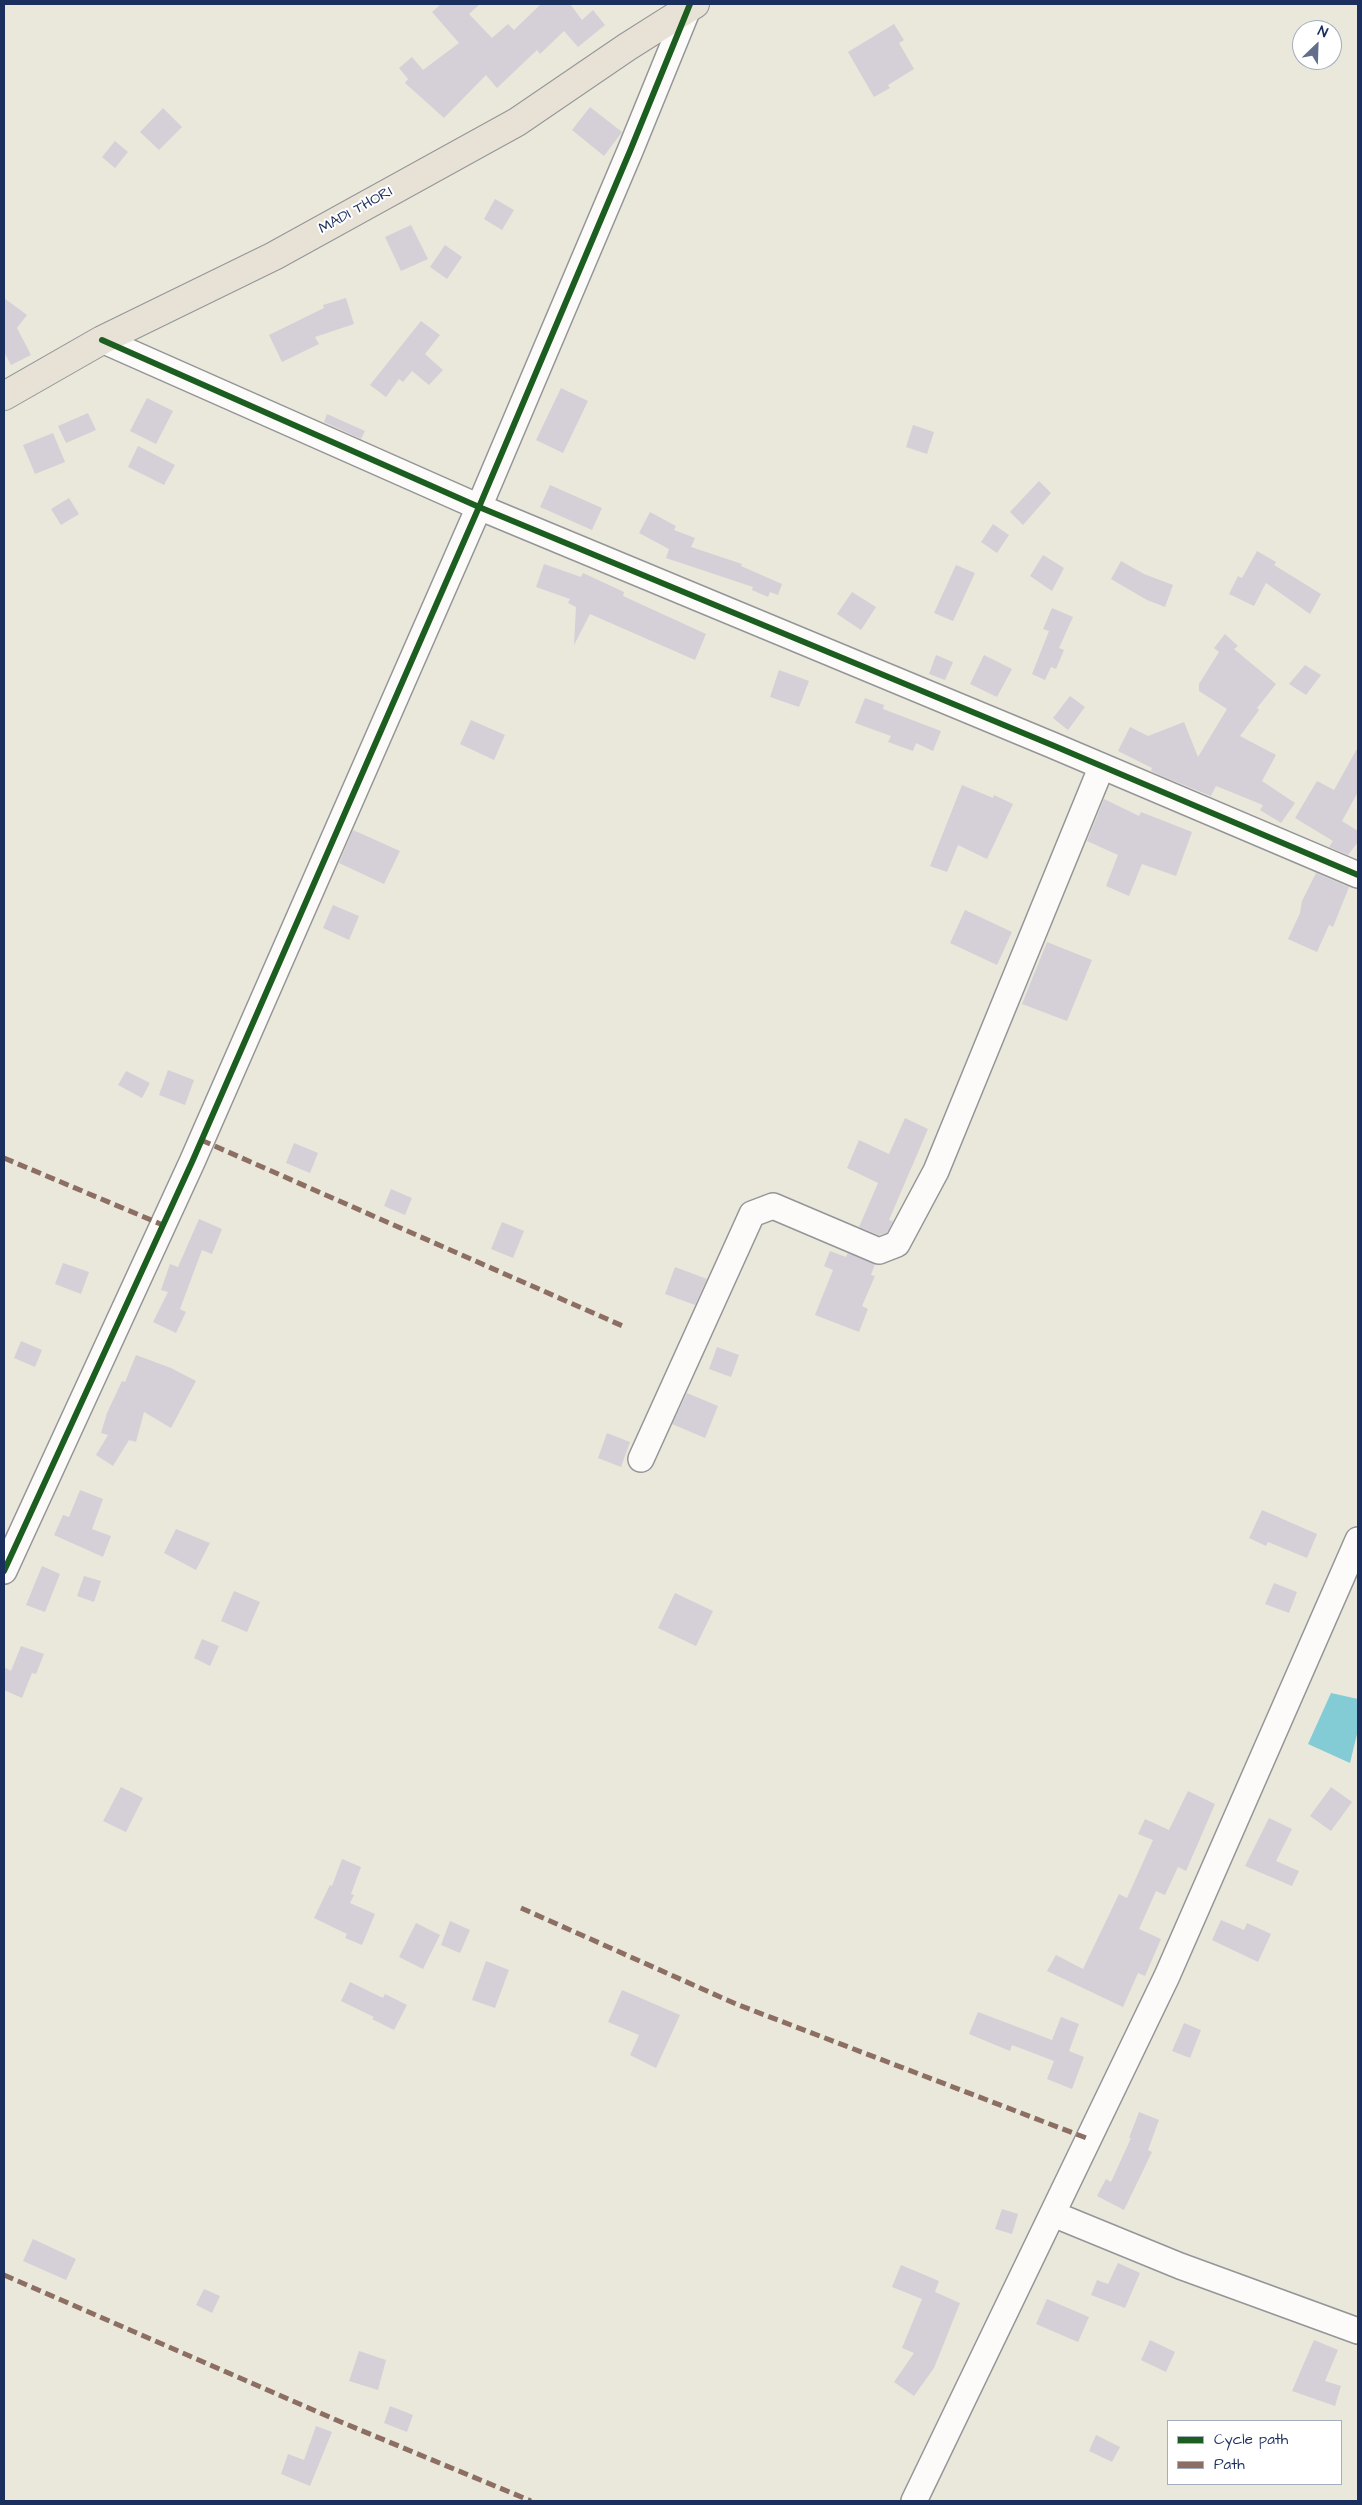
<!DOCTYPE html>
<style>
body{margin:0}
#map{position:relative;width:1362px;height:2505px;overflow:hidden;background:#eae7db;font-family:"Architects Daughter",sans-serif}
canvas{display:block}
.frame{position:absolute;inset:0;border:5px solid #1b2f5e;pointer-events:none}
.legend{position:absolute;left:1167px;top:2420px;width:175px;height:65px;box-sizing:border-box;background:#fff;border:1px solid #a4acbf;margin:0;padding:6px 9px;list-style:none;font-size:15px;color:#1b2f5e}
.legend li{display:flex;align-items:center;gap:10px;height:25px}
.legend b{width:25px;border:1px solid #a4acbf}
.north{position:absolute;left:1292px;top:20px;width:50px;height:50px;box-sizing:border-box;background:#fff;border:1px solid #a4acbf;border-radius:50%;rotate:24deg;font-size:14px;font-weight:700;line-height:20px;text-align:center;color:#1b2f5e}
.north::after{content:'';display:block;margin:auto;width:18px;height:22px;background:#636f8a;clip-path:polygon(50% 0,100% 100%,50% 72%,0 100%)}
</style>
<div id="map">
<canvas width="1362" height="2505"></canvas>
<div class="frame"></div>
<ul class="legend">
<li><b style="height:6px;background:#1b5e20"></b>Cycle path</li>
<li><b style="height:6px;background:#8d6e63"></b>Path</li>
</ul>
<div class="north">N</div>
</div>
<script>
const c = document.querySelector('canvas').getContext('2d');
c.lineJoin = 'round';
function paint(path, color) { c.fillStyle = color; c.fill(path, 'evenodd'); }
const poly = rows => new Path2D(rows.map(r => 'M' + r).join(''));
function trace(path, color, width, dash) { c.strokeStyle = color; c.lineWidth = width; c.lineCap = dash ? 'butt' : 'round'; c.setLineDash(dash || []); c.stroke(path); }
function drawText(font, color, halo, rows, align = 'center') {
  c.font = font + ' "Architects Daughter",sans-serif'; c.lineWidth = 4; c.setLineDash([]); c.textBaseline = 'middle'; c.strokeStyle = halo; c.fillStyle = color; for (const [text, x, y, turn = 0] of rows) {
    c.save(); c.translate(x, y); c.rotate((+turn || 0) * Math.PI / 180); c.textAlign = isNaN(turn) ? turn : align; if (halo) c.strokeText(text, 0, 0); c.fillText(text, 0, 0); c.restore();
  }
}
paint(poly([
 [1331,1693,1358,1699,1358,1730,1350,1763,1308,1744]
]), '#83ccd6');
paint(poly([
 [441,4,480,4,469,14,492,38,508,24,514,30,541,4,570,4,582,20,593,10,605,25,578,47,564,31,540,54,537,50,497,88,486,75,444,118,405,83,408,79,399,68,412,57,423,70,459,43,432,12],
 [894,24,904,40,899,43,914,69,888,85,890,88,874,97,848,52],
 [590,107,622,132,604,156,572,130],
 [163,108,182,127,159,150,140,132],
 [115,141,128,152,115,168,102,157],
 [495,199,514,210,502,230,484,219],
 [411,225,428,259,401,271,385,237],
 [445,245,462,257,447,279,430,267],
 [4,298,27,315,17,328,31,355,11,365,4,352],
 [346,298,354,324,315,337,319,344,282,362,269,335,324,308,323,305],
 [421,321,440,335,425,354,443,370,429,385,412,371,403,382,399,379,386,397,370,385],
 [561,388,588,401,563,453,536,440],
 [147,398,173,411,156,444,130,431],
 [88,413,96,430,66,443,58,426],
 [327,414,365,431,361,439,324,422],
 [913,425,934,432,927,454,906,447],
 [53,433,65,462,35,474,23,445],
 [138,446,175,465,164,485,128,467],
 [1039,481,1051,493,1023,525,1010,512],
 [550,485,602,508,592,530,540,507],
 [69,498,79,514,61,525,51,509],
 [650,512,676,526,674,530,695,538,691,547,742,564,741,566,782,584,778,595,770,592,768,597,752,590,753,587,666,558,669,549,639,533],
 [993,524,1009,535,997,553,981,542],
 [1257,551,1276,562,1274,565,1321,594,1310,614,1266,583,1254,606,1229,594,1238,576,1242,578],
 [1043,555,1064,568,1052,591,1030,576],
 [1121,561,1144,574,1173,585,1165,607,1147,600,1111,579],
 [544,564,581,577,583,573,624,592,623,596,706,634,695,660,590,614,574,645,576,607,568,603,570,599,536,587],
 [956,565,975,573,953,621,934,613],
 [852,592,876,607,861,630,837,614],
 [1052,608,1073,617,1059,648,1064,650,1056,669,1051,667,1045,680,1032,674,1049,631,1043,629],
 [1225,634,1238,646,1234,649,1276,684,1257,708,1259,710,1240,736,1276,755,1262,781,1295,803,1281,823,1260,810,1263,805,1216,786,1211,796,1159,775,1151,771,1152,768,1118,751,1130,727,1148,736,1184,722,1198,757,1227,709,1199,691,1199,684,1219,652,1214,648],
 [936,655,953,662,945,680,929,674],
 [984,655,1012,669,997,697,970,684],
 [1305,665,1321,675,1306,695,1289,684],
 [779,670,809,681,799,707,770,697],
 [1070,696,1085,707,1068,730,1053,718],
 [865,698,884,705,883,709,941,731,933,751,916,743,913,751,888,742,891,736,855,723],
 [471,720,505,735,494,760,460,744],
 [1358,747,1358,792,1342,821,1358,831,1358,842,1348,855,1329,847,1333,841,1295,818,1317,781,1334,790],
 [962,785,993,798,994,795,1013,804,987,859,958,845,947,872,930,866],
 [1104,799,1139,816,1141,812,1192,832,1176,876,1142,864,1129,896,1106,886,1118,855,1087,841],
 [353,830,400,851,384,884,339,863],
 [1316,873,1349,887,1333,927,1329,925,1317,952,1288,939,1300,913,1302,901],
 [333,905,359,916,349,940,323,928],
 [965,910,1012,932,997,965,950,943],
 [1047,942,1092,960,1067,1021,1022,1004],
 [168,1070,194,1080,185,1105,159,1095],
 [126,1071,150,1083,142,1098,118,1085],
 [905,1118,928,1129,889,1220,893,1221,887,1233,879,1235,859,1227,878,1183,847,1168,859,1140,889,1154],
 [294,1143,318,1153,310,1173,286,1163],
 [391,1189,412,1198,405,1215,384,1206],
 [199,1219,222,1229,212,1254,202,1250,180,1309,186,1312,176,1333,153,1322,168,1292,161,1290,170,1264,178,1267],
 [502,1222,524,1231,513,1258,491,1249],
 [830,1251,846,1257,848,1253,875,1264,871,1275,875,1276,862,1306,868,1309,859,1332,815,1315,833,1270,824,1266],
 [63,1263,89,1272,81,1294,55,1284],
 [675,1267,707,1279,695,1305,665,1294],
 [21,1341,42,1350,35,1367,14,1358],
 [717,1347,739,1355,731,1377,709,1369],
 [136,1355,171,1368,196,1381,171,1428,144,1412,136,1442,129,1440,113,1466,96,1455,108,1435,101,1433,107,1413,122,1381,125,1382],
 [687,1393,718,1406,705,1438,672,1424],
 [607,1433,630,1442,621,1467,598,1458],
 [80,1490,103,1499,92,1529,111,1536,103,1557,54,1535,63,1515,69,1517],
 [1262,1510,1317,1534,1307,1558,1268,1542,1266,1546,1249,1538],
 [176,1529,210,1543,196,1570,164,1553],
 [42,1566,60,1574,45,1612,26,1605],
 [84,1576,101,1581,94,1602,77,1596],
 [1274,1583,1297,1592,1289,1613,1265,1604],
 [234,1591,260,1602,247,1632,221,1621],
 [675,1593,713,1611,696,1646,658,1628],
 [202,1639,219,1646,210,1666,194,1658],
 [21,1646,44,1654,36,1674,32,1673,22,1698,4,1690,4,1667,11,1671],
 [121,1787,143,1798,126,1832,103,1821],
 [1331,1787,1352,1802,1331,1831,1310,1816],
 [1188,1791,1215,1804,1186,1871,1178,1867,1165,1895,1156,1891,1139,1929,1161,1939,1145,1976,1138,1973,1123,2007,1047,1971,1056,1955,1083,1969,1119,1894,1127,1898,1153,1840,1138,1834,1145,1819,1169,1830],
 [1269,1818,1292,1829,1276,1861,1299,1871,1292,1886,1245,1866],
 [342,1859,361,1867,351,1894,354,1895,350,1903,375,1914,362,1945,345,1938,347,1934,314,1918,330,1885,332,1886],
 [1221,1920,1244,1930,1247,1923,1271,1934,1258,1962,1212,1940],
 [450,1921,470,1930,460,1953,441,1945],
 [416,1923,440,1935,423,1969,399,1957],
 [486,1961,509,1970,495,2008,472,2000],
 [350,1982,383,1998,385,1994,407,2005,394,2030,372,2019,374,2017,341,2001],
 [622,1990,680,2015,656,2068,630,2055,639,2035,608,2022],
 [978,2012,1052,2040,1061,2017,1079,2024,1069,2051,1084,2057,1072,2089,1047,2079,1054,2061,1012,2045,1010,2051,969,2034],
 [1184,2023,1201,2030,1190,2058,1172,2051],
 [1139,2112,1159,2120,1148,2150,1152,2152,1124,2210,1097,2196,1106,2179,1111,2182,1131,2138,1129,2138],
 [1002,2209,1018,2214,1012,2234,995,2229],
 [33,2239,76,2259,66,2280,23,2261],
 [1118,2263,1140,2273,1125,2308,1091,2295,1097,2280,1108,2284],
 [901,2265,939,2281,935,2292,960,2303,934,2368,914,2396,894,2382,914,2353,902,2348,922,2299,892,2287],
 [204,2289,220,2296,212,2313,196,2305],
 [1047,2299,1089,2317,1078,2342,1036,2324],
 [1150,2340,1175,2352,1166,2372,1141,2360],
 [1314,2340,1338,2350,1325,2381,1341,2386,1335,2406,1292,2391],
 [359,2351,386,2360,378,2390,349,2381],
 [390,2406,413,2415,407,2432,384,2423],
 [316,2426,332,2432,310,2486,281,2474,288,2454,304,2460],
 [1096,2435,1120,2447,1112,2462,1089,2451]
]), '#d5d0d7');
const minor = poly([
 [102,340,479,507,1052,745,1358,875],
 [641,1459,752,1214,773,1206,879,1251,897,1244,936,1171,1101,768],
 [4,1571,192,1162,479,507,630,151,690,4],
 [1053,2214,1180,2266,1358,2331],
 [914,2501,1167,1976,1358,1540]
]);
const major = poly([
 [4,396,102,340,274,256,517,122,627,47,695,4]
]);
trace(minor, '#939597', 28);
trace(major, '#939597', 30);
trace(minor, '#fcfbfa', 25);
trace(major, '#e7e2d5', 28);
trace(poly([
 [201,1140,625,1327],
 [4,1158,163,1225],
 [521,1908,736,2004,1089,2139],
 [4,2275,341,2422,531,2501]
]), '#8d6e63', 5, [10, 5]);
trace(poly([
 [102,340,479,507,1052,745,1358,875],
 [4,1571,192,1162,479,507,630,151,690,4]
]), '#1b5e20', 6);
drawText('15px', '#1b2f5e', '#fff', [
 ["MADI THORI",356,211,-29]
]);
</script>
